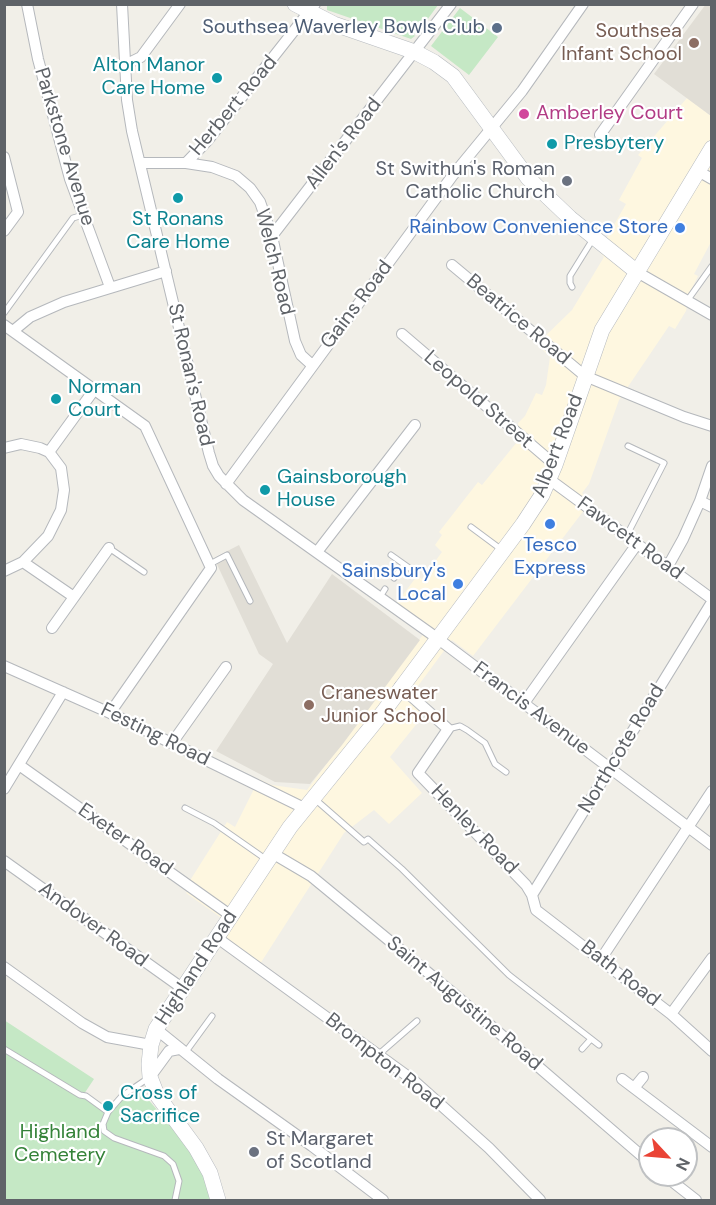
<!DOCTYPE html>
<style>
body{margin:0}
#map{position:relative;width:716px;height:1205px;overflow:hidden;background:#f1efe8;font-family:"DM Sans",sans-serif}
canvas{display:block}
.frame{position:absolute;inset:0;border:6px solid #5f6368;pointer-events:none}
.north{position:absolute;left:638px;top:1127px;width:60px;height:60px;box-sizing:border-box;background:#fff;border:2px solid #bfc1c3;border-radius:50%;rotate:116deg;font-size:16px;font-weight:700;line-height:24px;text-align:center;color:#5f6368}
.north::after{content:'';display:block;margin:auto;width:21px;height:27px;background:#ea4335;clip-path:polygon(50% 0,100% 100%,50% 72%,0 100%)}
</style>
<div id="map">
<canvas width="716" height="1205"></canvas>
<div class="frame"></div>
<div class="north">N</div>
</div>
<script>
const c = document.querySelector('canvas').getContext('2d');
c.lineJoin = 'round';
function paint(path, color) { c.fillStyle = color; c.fill(path, 'evenodd'); }
const poly = rows => new Path2D(rows.map(r => 'M' + r).join(''));
function trace(path, color, width, dash) { c.strokeStyle = color; c.lineWidth = width; c.lineCap = dash ? 'butt' : 'round'; c.setLineDash(dash || []); c.stroke(path); }
function drawText(font, color, halo, rows, align = 'center') {
  c.font = font + ' "DM Sans",sans-serif'; c.lineWidth = 4.5; c.setLineDash([]); c.textBaseline = 'middle'; c.strokeStyle = halo; c.fillStyle = color; for (const [text, x, y, turn = 0] of rows) {
    c.save(); c.translate(x, y); c.rotate((+turn || 0) * Math.PI / 180); c.textAlign = isNaN(turn) ? turn : align; if (halo) c.strokeText(text, 0, 0); c.fillText(text, 0, 0); c.restore();
  }
}
paint(poly([
 [687,98,711,116,712,240,694,274,698,276,690,292,686,311,675,329,669,326,619,400,589,484,582,493,591,501,473,656,452,640,415,690,431,706,390,757,422,793,389,824,374,810,344,833,260,964,226,938,227,933,220,917,186,893,193,884,189,882,227,822,235,827,259,779,272,785,307,790,428,628,396,604,417,576,422,579,442,552,435,545,442,535,439,532,478,482,482,485,517,442,518,423,525,416,536,393,542,395,546,385,550,357,537,344,572,310,604,257,599,251,626,204,619,200,642,158,638,155]
]), '#fef7e0');
paint(poly([
 [706,4,711,5,711,116,654,74],
 [239,545,287,643,332,574,420,640,342,745,310,784,275,782,216,751,273,664,259,654,214,558]
]), '#e1ded6');
paint(poly([
 [327,5,438,4,438,5,419,31,417,30,414,35,415,36,411,39,327,10],
 [460,8,498,37,469,75,431,46],
 [4,1020,94,1079,84,1094,107,1109,138,1088,174,1129,195,1160,205,1179,211,1200,5,1200]
]), '#c5e8c5');
const service = poly([
 [572,287,570,283,570,276,593,239],
 [687,301,712,266],
 [4,313,73,218,83,215],
 [471,527,502,550],
 [627,535,664,463,628,446],
 [109,548,144,572],
 [391,555,415,572],
 [210,564,227,555,250,601],
 [394,578,404,565],
 [380,597,385,589],
 [448,729,460,726,467,730,485,743,495,764,506,772],
 [316,800,364,842,368,839,402,869,509,975,599,1045],
 [185,808,214,823,267,860],
 [4,1049,80,1095,86,1096,108,1112],
 [582,1049,591,1039],
 [185,1053,212,1016],
 [378,1055,417,1021],
 [147,1079,122,1096,108,1112,103,1124,104,1131,114,1138,164,1156,173,1164,179,1181,175,1200]
]);
const minor = poly([
 [27,4,38,59,70,179,110,287],
 [122,4,127,100,132,131,209,453,213,466,219,476,243,500,437,638,712,845],
 [125,65,141,57,180,4],
 [600,135,693,4],
 [4,157,18,212,4,231],
 [140,163,186,163,208,140,315,4],
 [186,163,212,167,236,176,250,188,260,202,272,236,295,341,301,355,312,365],
 [698,171,712,179],
 [272,236,451,4],
 [452,265,585,376,684,417,712,426],
 [637,272,712,315],
 [4,325,145,426,211,568,110,713],
 [13,331,30,317,64,302,166,271],
 [402,334,555,465],
 [4,448,21,444,40,448,49,452,61,468,64,490,61,510,48,536,23,562,4,571],
 [49,452,94,390],
 [549,479,712,599],
 [226,484,453,175,522,91,583,4],
 [700,501,712,507],
 [317,552,415,425],
 [23,562,74,597],
 [668,566,683,539,700,501,712,466],
 [52,628,109,548],
 [4,666,110,713,304,808],
 [400,686,448,729,418,773,526,885,532,895,536,910,671,1014,712,1051],
 [524,703,637,544],
 [172,743,226,667],
 [19,765,230,915],
 [4,789,63,692],
 [272,853,311,876,454,994,650,1163],
 [4,861,182,988],
 [532,895,712,602],
 [216,937,413,1080,489,1148,540,1200],
 [601,959,712,791],
 [4,967,82,1023,107,1037,151,1045],
 [671,1014,712,958],
 [156,1029,218,1079,312,1146,383,1200],
 [150,1077,169,1051,179,1049],
 [622,1079,712,1147],
 [634,1088,643,1077],
 [664,1175,696,1200]
]);
const secondary = poly([
 [295,4,334,24,415,52,434,62,453,76,528,178,570,218,637,272],
 [218,1200,210,1173,196,1148,157,1095,150,1077,149,1064,151,1045,156,1029,290,827,384,711,523,524,542,495,555,465,602,330,712,148]
]);
trace(service, '#b5b8bc', 7);
trace(minor, '#b5b8bc', 12);
trace(secondary, '#b6babf', 16);
trace(service, '#fff', 5);
trace(minor, '#fff', 10);
trace(secondary, '#fff', 15);
for (const [x, y, r, color] of [
 [497,28,6,"#5c6f8a"],
 [694,43,6,"#8d6e63"],
 [217,78,6,"#0f9aa8"],
 [524,114,6,"#d1479c"],
 [552,144,6,"#0f9aa8"],
 [567,181,6,"#6b7280"],
 [178,198,6,"#0f9aa8"],
 [680,228,6,"#3f7fe0"],
 [56,399,6,"#0f9aa8"],
 [265,490,6,"#0f9aa8"],
 [550,524,6,"#3f7fe0"],
 [458,584,6,"#3f7fe0"],
 [309,705,6,"#8d6e63"],
 [108,1106,6,"#0f9aa8"],
 [254,1152,6,"#6b7280"]
]) { const dot = new Path2D(); dot.arc(x, y, r, 0, 2 * Math.PI); c.fillStyle = color; c.fill(dot); trace(dot, '#fff', 2); }
drawText('20px', '#4e5e75', '#fff', [
 ["Southsea Waverley Bowls Club",485,28]
], 'right');
drawText('20px', '#785e54', '#fff', [
 ["Southsea",682,32],
 ["Infant School",682,55],
 ["Craneswater",321,694,"left"],
 ["Junior School",321,717,"left"]
], 'right');
drawText('20px', '#0d838f', '#fff', [
 ["Alton Manor",205,66,"right"],
 ["Care Home",205,89,"right"],
 ["Presbytery",564,144],
 ["St Ronans",178,220,"center"],
 ["Care Home",178,243,"center"],
 ["Norman",68,388],
 ["Court",68,411],
 ["Gainsborough",277,478],
 ["House",277,501],
 ["Cross of",120,1094],
 ["Sacrifice",120,1117]
], 'left');
drawText('20px', '#5f6368', '#fff', [
 ["Herbert Road",234,106,-50],
 ["Allen's Road",344,144,-52],
 ["Parkstone Avenue",64,147,73],
 ["Welch Road",274,262,76],
 ["Gains Road",357,305,-53],
 ["Beatrice Road",518,320,40],
 ["St Ronan's Road",190,375,77],
 ["Leopold Street",478,400,41],
 ["Albert Road",558,446,-69],
 ["Fawcett Road",630,539,36],
 ["Francis Avenue",531,709,37],
 ["Festing Road",155,735,26],
 ["Northcote Road",622,749,-59],
 ["Henley Road",474,830,46],
 ["Exeter Road",125,840,35],
 ["Andover Road",93,925,36],
 ["Highland Road",197,968,-57],
 ["Bath Road",620,974,38],
 ["Saint Augustine Road",464,1004,40],
 ["Brompton Road",384,1062,38]
]);
drawText('20px', '#b23c85', '#fff', [
 ["Amberley Court",536,114]
], 'left');
drawText('20px', '#5b616d', '#fff', [
 ["St Swithun's Roman",555,170],
 ["Catholic Church",555,193],
 ["St Margaret",266,1140,"left"],
 ["of Scotland",266,1163,"left"]
], 'right');
drawText('20px', '#366cbe', '#fff', [
 ["Rainbow Convenience Store",668,228],
 ["Tesco",550,546,"center"],
 ["Express",550,569,"center"],
 ["Sainsbury's",446,572],
 ["Local",446,595]
], 'right');
drawText('20px', '#348238', '#fff', [
 ["Highland",60,1133],
 ["Cemetery",60,1156]
]);
</script>
